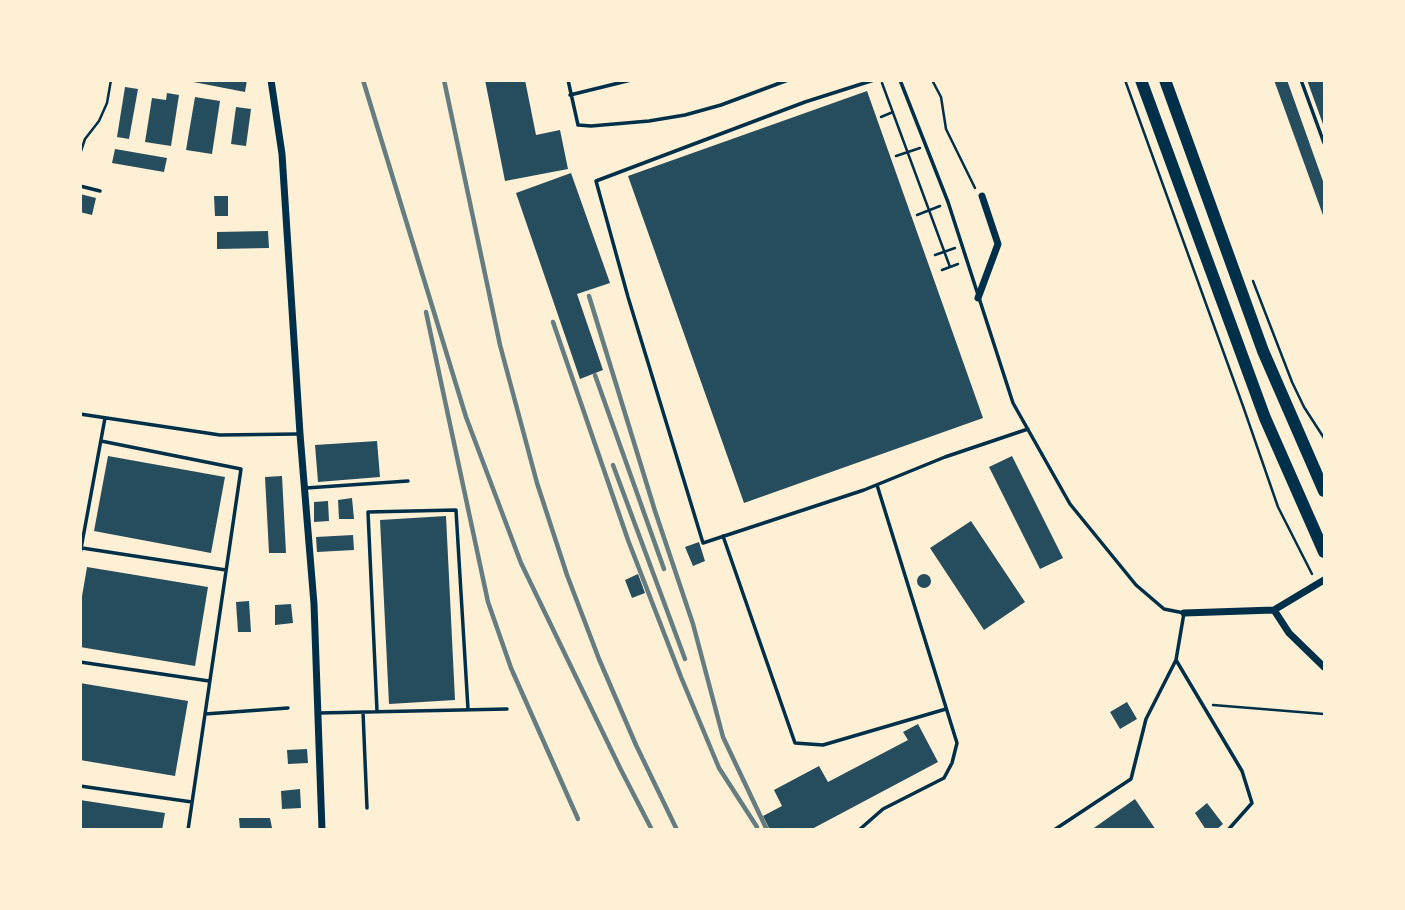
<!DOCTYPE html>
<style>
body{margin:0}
#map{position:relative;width:1405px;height:910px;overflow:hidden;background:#fdf0d5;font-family:"PT Sans Narrow",sans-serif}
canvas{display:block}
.frame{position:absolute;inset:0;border:82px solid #fdf0d5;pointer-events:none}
</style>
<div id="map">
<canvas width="1405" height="910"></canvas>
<div class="frame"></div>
</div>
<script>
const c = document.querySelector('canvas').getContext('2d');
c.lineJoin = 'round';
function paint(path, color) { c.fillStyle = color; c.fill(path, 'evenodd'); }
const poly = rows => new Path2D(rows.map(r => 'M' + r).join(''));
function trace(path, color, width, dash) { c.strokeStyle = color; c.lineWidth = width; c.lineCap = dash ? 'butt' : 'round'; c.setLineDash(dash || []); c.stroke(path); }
paint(poly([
 [183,80,247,80,245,92],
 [485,80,525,80,536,135,560,130,568,169,505,181],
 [1274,80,1287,80,1324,184,1324,218],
 [1307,80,1324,80,1324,127],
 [125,87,138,89,129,139,117,137],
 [867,91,983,418,744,503,628,176],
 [167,93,179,95,171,146,145,142,152,98,166,100],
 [195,97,220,101,212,154,186,150],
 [236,107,251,109,246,146,231,144],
 [115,149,167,158,164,172,112,163],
 [571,173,610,283,577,294,603,370,580,379,516,193],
 [80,194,96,198,92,215,80,212],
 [214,196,228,196,228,216,215,216],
 [268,231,269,248,217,249,217,232],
 [377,441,380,477,318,482,315,445],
 [108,456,225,477,211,553,94,531],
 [1012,456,1063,558,1040,569,989,467],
 [282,476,286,553,269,553,265,477],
 [352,498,354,519,339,519,338,500],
 [328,501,329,521,314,522,314,502],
 [446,516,455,700,389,704,380,520],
 [971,521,1025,602,984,630,930,548],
 [353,535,354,550,317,552,316,537],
 [699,542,705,561,693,566,685,547],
 [87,567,208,587,195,666,80,647,80,608],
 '917 581a7 7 0 1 1 14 0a7 7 0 1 1-14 0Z',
 [638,574,645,593,632,598,625,580],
 [249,601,251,632,238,632,236,602],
 [291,604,293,623,275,625,275,605],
 [80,683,188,701,175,776,80,760],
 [1127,702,1137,719,1120,729,1110,712],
 [918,724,938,762,810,830,770,830,763,816,782,806,774,790,819,766,828,782,908,740,903,732],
 [307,749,308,763,288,764,287,750],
 [300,789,301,808,282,809,281,791],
 [1135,799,1156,830,1091,830],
 [80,800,165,813,162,830,80,830],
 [1207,803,1223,824,1216,830,1206,830,1195,813],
 [239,818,270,818,272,828,240,830]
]), '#264d5e');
trace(poly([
 [932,80,941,97,946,129,975,188],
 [1125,80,1243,406,1278,507,1312,574],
 [882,83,950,267],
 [881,117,893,112],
 [80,154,85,139,99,121,107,103,111,80],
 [896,156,920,148],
 [917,215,940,206],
 [935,255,955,248],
 [942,270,958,264],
 [1253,281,1292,382,1304,407,1324,438],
 [1213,705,1324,714]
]), '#003049', 2.5);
trace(poly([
 [568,80,578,125,591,126,649,121,685,115,721,105,788,80],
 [874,80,805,102,596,181,628,297,703,543,864,490,945,457,1028,429],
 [900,80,948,202,1013,403,1070,504,1136,585,1164,609,1184,613,1176,660,1146,719,1131,779,1054,830],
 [1301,80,1324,143],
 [570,95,631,80],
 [80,186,100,191],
 [80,414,220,435,298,434],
 [101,441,241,469,188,830],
 [306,488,408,481],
 [723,536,795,743,823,745,946,709],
 [82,548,226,570],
 [80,554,105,418],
 [1176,660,1242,771,1252,803,1228,830],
 [80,662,209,681],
 [377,711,368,512,456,510,468,709],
 [363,712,367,808],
 [319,713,507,709],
 [205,714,288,708],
 [80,786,192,802],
 [859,830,883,809,944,778,952,763,957,743,877,485]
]), '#003049', 3.5);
trace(poly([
 [271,80,282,154,300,434,314,604,322,830],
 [978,298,998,244,982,196],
 [1274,610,1289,633,1324,667],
 [1184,613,1274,610,1324,580]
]), '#003049', 7);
trace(poly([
 [1141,80,1265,418,1324,552],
 [1165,80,1263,351,1324,491]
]), '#003049', 12);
trace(poly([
 [363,80,466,417,521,563,620,768,652,830],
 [444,80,500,345,537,483,567,575,599,659,636,745,677,830],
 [589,296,655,511,693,624,723,737,767,830],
 [426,312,488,602,511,668,578,819],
 [553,322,628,540,681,677,719,768,757,827],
 [595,375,664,569],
 [613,465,685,659]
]), '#657d81', 4.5);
</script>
